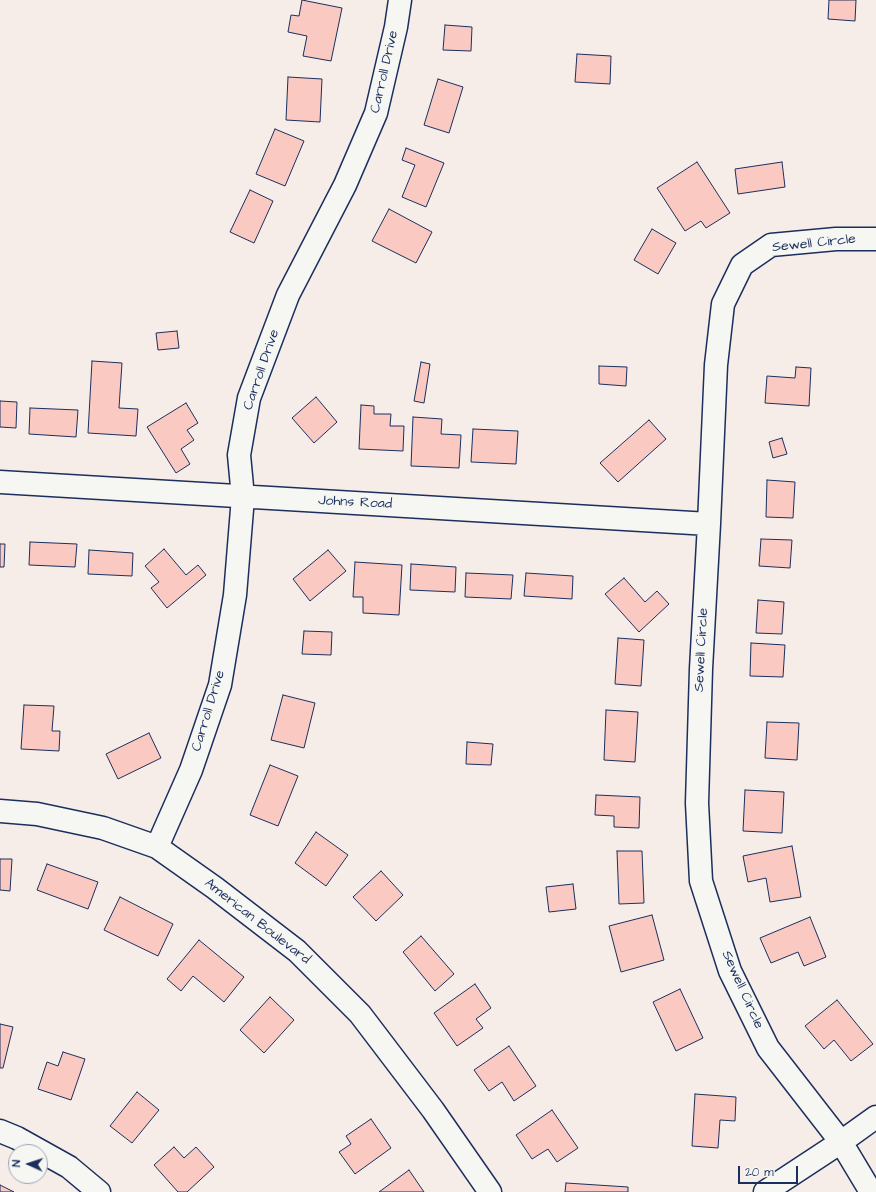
<!DOCTYPE html>
<style>
body{margin:0}
#map{position:relative;width:876px;height:1192px;overflow:hidden;background:#f7ede8;font-family:"Architects Daughter",sans-serif}
canvas{display:block}
.north{position:absolute;left:8px;top:1144px;width:40px;height:40px;box-sizing:border-box;background:#f6f6f2;border:1px solid #9ea6b7;border-radius:50%;rotate:273deg;font-size:11px;font-weight:700;line-height:16px;text-align:center;color:#1b2f5e}
.north::after{content:'';display:block;margin:auto;width:14px;height:18px;background:#1b2f5e;clip-path:polygon(50% 0,100% 100%,50% 72%,0 100%)}
.scale{position:absolute;left:738px;top:1166px;width:60px;height:18px;box-sizing:border-box;border:2px solid #1b2f5e;border-top:0;padding-left:5px;font-size:12px;line-height:14px;white-space:nowrap;color:#1b2f5e;-webkit-text-stroke:3px #f6f6f2;paint-order:stroke}
</style>
<div id="map">
<canvas width="876" height="1192"></canvas>
<div class="north">N</div>
<div class="scale">20 m</div>
</div>
<script>
const c = document.querySelector('canvas').getContext('2d');
c.lineJoin = 'round';
function paint(path, color) { c.fillStyle = color; c.fill(path, 'evenodd'); }
const poly = rows => new Path2D(rows.map(r => 'M' + r).join(''));
function trace(path, color, width, dash) { c.strokeStyle = color; c.lineWidth = width; c.lineCap = dash ? 'butt' : 'round'; c.setLineDash(dash || []); c.stroke(path); }
function drawText(font, color, halo, rows, align = 'center') {
  c.font = font + ' "Architects Daughter",sans-serif'; c.lineWidth = 3; c.setLineDash([]); c.textBaseline = 'middle'; c.strokeStyle = halo; c.fillStyle = color; for (const [text, x, y, turn = 0] of rows) {
    c.save(); c.translate(x, y); c.rotate((+turn || 0) * Math.PI / 180); c.textAlign = isNaN(turn) ? turn : align; if (halo) c.strokeText(text, 0, 0); c.fillText(text, 0, 0); c.restore();
  }
}
const building = poly([
 [302,0,342,8,331,61,303,56,307,36,288,32,291,15,299,16,302,0],
 [829,0,856,0,855,21,828,19,829,0],
 [445,25,472,27,471,51,443,50,445,25],
 [577,54,611,56,610,84,575,82,577,54],
 [288,77,322,79,320,122,286,120,288,77],
 [438,79,463,87,449,133,424,125,438,79],
 [275,129,304,141,285,186,256,174,275,129],
 [406,148,444,163,426,207,402,197,415,165,402,160,406,148],
 [697,162,730,213,706,228,701,221,685,231,657,188,697,162],
 [782,162,785,187,738,194,735,169,782,162],
 [250,190,273,201,254,243,230,232,250,190],
 [389,209,432,232,416,263,372,241,389,209],
 [652,229,676,243,658,274,634,260,652,229],
 [177,331,179,348,158,350,156,333,177,331],
 [92,361,122,363,119,408,138,409,136,436,88,433,92,361],
 [421,362,430,364,424,403,414,401,421,362],
 [599,366,627,367,626,386,599,384,599,366],
 [796,367,811,368,809,406,765,403,767,376,795,378,796,367],
 [316,397,337,422,314,443,292,418,316,397],
 [0,401,17,402,16,428,0,427,0,401],
 [186,403,198,423,187,430,194,440,181,449,190,464,176,473,147,427,186,403],
 [361,405,374,406,374,414,391,414,390,426,404,426,403,451,359,449,361,405],
 [30,408,78,410,76,437,29,434,30,408],
 [413,417,442,419,441,434,461,435,459,468,411,466,413,417],
 [649,420,666,439,618,482,600,463,649,420],
 [473,429,518,431,516,464,471,462,473,429],
 [782,438,787,454,773,458,769,442,782,438],
 [767,480,795,482,793,518,766,517,767,480],
 [761,539,792,540,790,568,759,566,761,539],
 [30,542,77,544,75,567,29,565,30,542],
 [0,544,5,544,4,567,0,567,0,544],
 [164,549,186,575,198,565,206,575,167,608,151,588,159,582,145,566,164,549],
 [89,550,133,553,132,576,88,574,89,550],
 [328,550,346,571,310,601,293,579,328,550],
 [355,562,402,565,399,615,363,613,363,597,353,597,355,562],
 [411,564,456,567,455,592,410,590,411,564],
 [466,573,513,575,511,599,465,597,466,573],
 [526,573,573,576,572,599,524,596,526,573],
 [624,578,645,602,657,591,669,604,639,632,605,594,624,578],
 [758,600,784,602,782,634,756,633,758,600],
 [304,631,332,632,331,655,302,654,304,631],
 [618,638,644,640,641,686,615,684,618,638],
 [751,643,785,645,783,677,750,676,751,643],
 [283,695,315,703,304,748,271,740,283,695],
 [24,705,54,706,52,731,60,731,59,751,21,749,24,705],
 [606,710,638,712,635,762,604,760,606,710],
 [767,722,799,723,797,760,765,758,767,722],
 [149,733,161,758,118,779,106,754,149,733],
 [467,742,493,744,491,765,466,764,467,742],
 [270,765,298,776,278,826,250,815,270,765],
 [745,790,784,792,782,833,743,831,745,790],
 [596,795,640,797,639,828,614,827,614,816,595,815,596,795],
 [316,832,348,855,326,886,295,863,316,832],
 [792,846,801,897,770,902,766,878,748,882,743,856,792,846],
 [617,851,642,851,644,903,619,904,617,851],
 [0,859,12,859,10,891,0,890,0,859],
 [47,864,98,882,88,909,37,890,47,864],
 [381,871,403,895,376,921,353,897,381,871],
 [573,884,576,909,549,912,546,887,573,884],
 [120,897,173,924,158,956,104,930,120,897],
 [652,915,664,960,621,972,609,926,652,915],
 [810,917,826,957,804,966,798,952,771,963,760,938,810,917],
 [421,936,454,974,435,991,403,952,421,936],
 [199,940,244,977,224,1002,193,976,181,991,167,979,199,940],
 [475,984,491,1008,476,1019,483,1028,457,1046,434,1013,475,984],
 [680,989,703,1038,676,1051,653,1002,680,989],
 [270,997,294,1020,264,1053,240,1030,270,997],
 [837,1000,873,1044,851,1061,834,1040,824,1049,805,1026,837,1000],
 [0,1024,13,1027,3,1068,0,1068,0,1024],
 [509,1046,536,1086,514,1101,502,1082,489,1091,474,1070,509,1046],
 [63,1052,85,1059,71,1100,38,1089,47,1062,58,1066,63,1052],
 [137,1092,159,1110,132,1143,110,1126,137,1092],
 [695,1094,736,1097,735,1121,720,1120,718,1148,692,1146,695,1094],
 [552,1110,578,1148,557,1162,548,1149,532,1159,516,1135,552,1110],
 [371,1119,391,1148,355,1174,339,1152,351,1144,346,1136,371,1119],
 [174,1147,184,1158,196,1147,214,1167,187,1192,178,1192,154,1165,174,1147],
 [409,1170,424,1192,379,1192,409,1170],
 [566,1183,628,1187,628,1192,565,1192,566,1183],
 [0,1185,14,1192,0,1192,0,1185]
]);
paint(building, '#f9c9c2');
trace(building, '#1b2f5e', 1);
const minor = poly([
 [0,482,709,524],
 [0,811,37,814,103,828,157,847,215,888,297,951,360,1014,433,1110,490,1192],
 [157,847,191,770,220,685,235,595,243,497,239,455,249,398,288,295,345,185,376,113,396,27,400,0],
 [0,1131,17,1138,69,1167,99,1192],
 [765,1192,841,1142,876,1117],
 [871,1192,841,1142,768,1048,730,971,701,881,697,803,701,669,709,524,716,365,723,304,742,265,771,245,836,239,876,239]
]);
trace(minor, '#1b2f5e', 25);
trace(minor, '#f6f6f2', 22);
drawText('14px', '#1b2f5e', '#f6f6f2', [
 ["Carroll Drive",385,72,-77],
 ["Sewell Circle",814,244,-6],
 ["Carroll Drive",262,370,-71],
 ["Johns Road",355,503,3],
 ["Sewell Circle",702,650,-87],
 ["Carroll Drive",209,711,-73],
 ["American Boulevard",257,922,38],
 ["Sewell Circle",742,990,66]
]);
</script>
